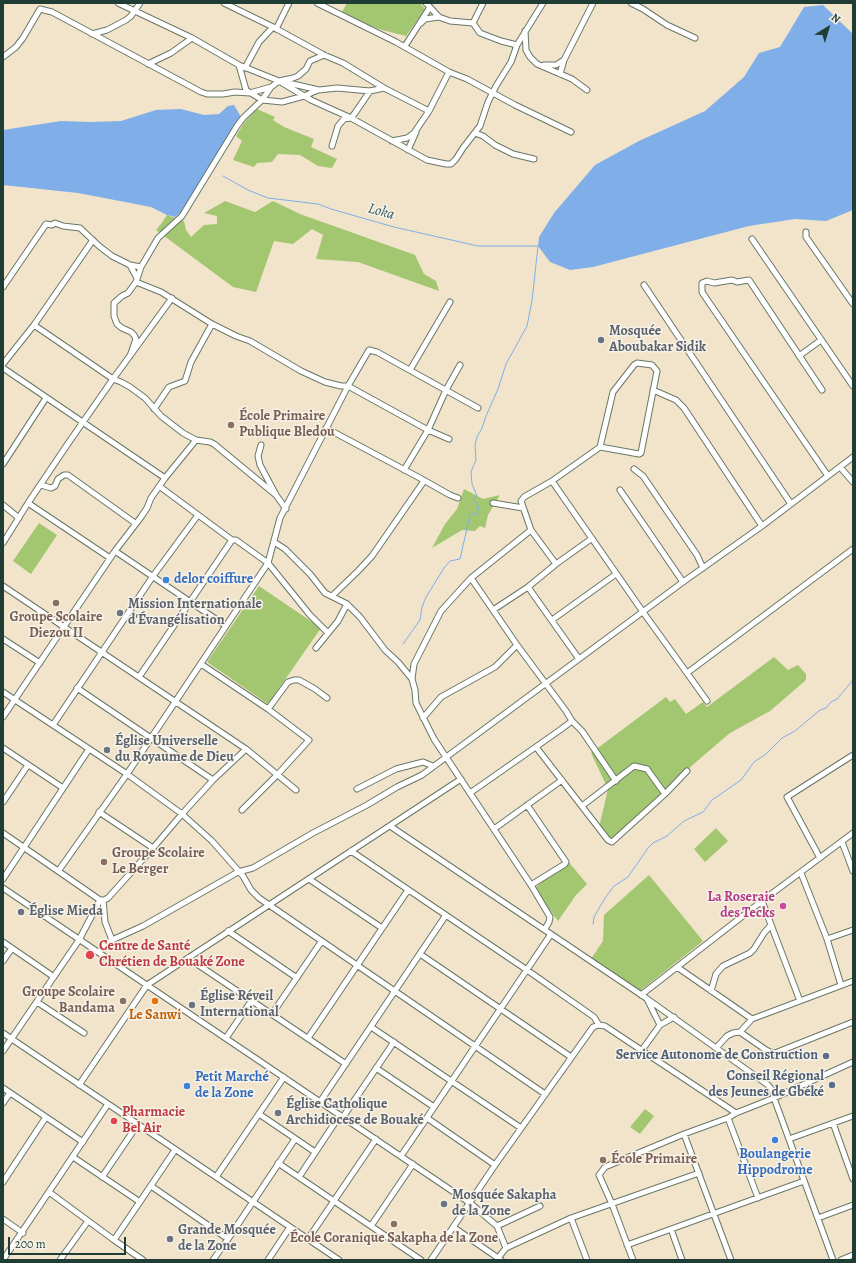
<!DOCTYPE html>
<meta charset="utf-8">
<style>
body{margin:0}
#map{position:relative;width:856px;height:1263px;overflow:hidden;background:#f1e4ca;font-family:Alegreya,serif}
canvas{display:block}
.frame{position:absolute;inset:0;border:4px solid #1f3d34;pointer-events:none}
.north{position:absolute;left:808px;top:8px;width:40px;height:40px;-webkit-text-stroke:3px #f7f3e8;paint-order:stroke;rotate:38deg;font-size:11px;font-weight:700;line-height:16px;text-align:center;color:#1f3d34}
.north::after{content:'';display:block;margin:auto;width:14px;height:18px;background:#1f3d34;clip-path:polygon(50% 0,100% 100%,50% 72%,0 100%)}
.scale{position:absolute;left:8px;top:1237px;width:118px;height:18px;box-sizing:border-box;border:2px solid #1f3d34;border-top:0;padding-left:5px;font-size:12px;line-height:14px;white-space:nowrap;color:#1f3d34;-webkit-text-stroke:3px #f7f3e8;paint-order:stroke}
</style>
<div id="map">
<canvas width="856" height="1263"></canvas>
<div class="frame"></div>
<div class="north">N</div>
<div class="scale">200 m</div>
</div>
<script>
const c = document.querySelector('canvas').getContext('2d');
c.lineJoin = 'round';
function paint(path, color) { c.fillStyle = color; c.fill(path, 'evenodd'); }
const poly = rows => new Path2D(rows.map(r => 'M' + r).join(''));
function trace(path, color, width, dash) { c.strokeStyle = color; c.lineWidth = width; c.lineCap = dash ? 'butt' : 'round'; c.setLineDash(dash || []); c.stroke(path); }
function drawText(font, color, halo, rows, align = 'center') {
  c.font = font + ' Alegreya,serif'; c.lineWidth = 3; c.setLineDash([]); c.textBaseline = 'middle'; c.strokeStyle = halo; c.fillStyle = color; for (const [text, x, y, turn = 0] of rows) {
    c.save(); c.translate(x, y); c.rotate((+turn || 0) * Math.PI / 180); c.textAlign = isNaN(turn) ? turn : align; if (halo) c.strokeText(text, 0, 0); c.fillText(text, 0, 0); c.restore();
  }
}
paint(poly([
 [347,3,420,3,425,9,406,36,382,30,341,14],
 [257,109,275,117,273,120,284,127,314,139,311,147,337,159,332,168,318,166,300,155,278,154,272,162,257,163,254,167,233,160,242,141,236,136,244,123],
 [225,201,255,212,273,201,300,214,415,255,424,274,436,281,439,291,358,262,316,259,323,235,312,229,293,244,274,241,256,292,233,287,156,230,161,224,167,215,184,221,186,230,191,237,204,225,217,224,217,216,204,213],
 [464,489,483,499,500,495,488,515,485,528,480,526,475,531,462,530,432,548,445,524,457,509],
 [39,523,57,535,31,574,13,561],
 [259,586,321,628,268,704,207,662],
 [774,657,788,670,798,665,806,674,806,680,770,711,730,733,696,762,607,843,598,832,608,789,591,753,666,697,670,702,675,699,686,714,703,702,707,707],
 [716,828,728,841,705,862,694,849],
 [567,860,587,884,576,895,558,921,534,889],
 [649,875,703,941,641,990,637,995,589,962,603,941,604,915],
 [645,1109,654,1116,640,1134,630,1127]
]), '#a3c670');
paint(poly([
 [823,5,853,34,853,210,826,221,795,219,749,226,593,267,570,270,550,262,538,246,539,237,554,213,595,165,639,141,705,111,744,77,759,53,780,47,804,7],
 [234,105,241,117,233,127,183,211,175,217,167,215,151,207,78,193,3,185,3,130,61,121,90,122,121,121,156,110,181,109,204,115,219,114,228,106]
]), '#7faee9');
trace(poly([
 [223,176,248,190,268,198,318,204,331,209,394,227,478,246,538,246,532,301,527,326,506,364,498,389,486,416,482,428,477,437,475,445,476,460,471,472,472,484,477,496,473,499,479,507,477,513,470,515,460,559,450,561,444,568,426,597,422,607,420,620,403,644],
 [593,924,594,917,605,898,614,886,628,877,648,848,653,843,667,836,684,821,703,812,712,800,741,780,754,762,766,754,782,738,795,731,820,710,826,708,831,702,837,699,853,680]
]), '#7faee9', 1);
const minor = poly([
 [118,3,192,38,239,65,279,81,311,100,351,118,427,160,446,164,451,164,456,159,463,148,480,126,488,102,496,86,511,62,517,45,543,3],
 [224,3,273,27,324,55,343,63,384,88,429,111],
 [317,3,396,42,449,72,467,79,515,105,571,132],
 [426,3,439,17,450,21,473,23],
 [631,3,643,9,667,25,695,38],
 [421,23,425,19,439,17],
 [473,23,480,33,501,41,517,45],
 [473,23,483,3],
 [276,29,289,3],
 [525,31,526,50,530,57,537,64,572,79,587,90],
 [92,34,107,30,126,20,131,16,140,3],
 [405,46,430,7],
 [3,57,16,47,23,38,40,9,52,12,201,92,207,94,223,94,235,92,250,93,271,87],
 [148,64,171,53,192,38],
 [239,65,246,90,262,100,282,102,304,96,318,90],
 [544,65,556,65,564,60,593,3],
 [245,68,259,42,273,27],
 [560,74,564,60],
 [284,82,319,90,337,88,370,91,384,88],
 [475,133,483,136,495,145,513,154,534,159],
 [392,141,407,138,414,133,429,111,449,72],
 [332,146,338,126,344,119,351,118,355,113,370,91],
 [408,150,416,132],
 [806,232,806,237,853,304],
 [752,239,853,386],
 [130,265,137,278],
 [136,282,161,292,212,324,236,336,250,341,301,371,325,382,341,386,348,386,428,430,449,439],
 [644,285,791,504],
 [3,287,46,224,52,225,55,223,63,226,80,228,99,246,112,256,130,265,141,267],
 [34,325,113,379,121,382,130,387,145,398,161,416,183,433,196,440,210,442,214,444,276,495],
 [130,356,136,339,134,335,131,332,122,328,117,324,114,316,114,303,122,296,128,293,136,282,141,267,158,238,182,216,237,126,243,118,262,100,271,87,279,81,293,78,298,76,306,69,310,61,324,55],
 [799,356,821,340],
 [3,364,34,325,93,240],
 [3,368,165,478],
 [410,370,450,302],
 [653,390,676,400,684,408,762,526],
 [822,390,749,280,737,282,732,280,714,283,707,281,702,283,702,292,708,301,828,476],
 [154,409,169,387,185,381,191,362,212,324],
 [326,428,418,477,450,495,458,498],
 [261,445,258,456,260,465,276,495,286,509],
 [3,464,46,398],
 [840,467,853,482],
 [634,469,643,476,697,555,703,568],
 [404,470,428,430,446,390,460,365],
 [552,481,643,612,687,673],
 [41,485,51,488,55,486,58,479,64,475,68,475,135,523],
 [159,486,232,540,236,540,268,563,310,615,328,633],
 [620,490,683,582],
 [28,503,110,558],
 [493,503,523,508],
 [3,505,19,518],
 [274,542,285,549,310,574,325,593,347,604,360,617,385,650,398,662,412,679,415,690,416,703,434,739,531,885,550,917,549,922,545,929],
 [3,543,28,503,67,445,113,379,172,298],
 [115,551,226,626],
 [556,564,531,530,521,501,524,497,552,481,600,447,639,454,641,453,657,371,652,365,637,363,634,365,613,392,600,447],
 [3,586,246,749,296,790],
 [528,587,579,659],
 [332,596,358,571,372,556,424,481],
 [493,610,528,587,556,564,591,539],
 [552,620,616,574],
 [3,639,40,663],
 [316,648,338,621,347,604],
 [201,664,268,709,309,740,278,774,242,810],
 [139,677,232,540],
 [412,679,414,664,441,611,471,578],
 [77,688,213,780],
 [3,692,127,774,182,814,212,841,243,876,251,890,259,898,545,1094],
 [707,701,687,673,853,549],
 [268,709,288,682,294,680,299,680,315,689,327,698],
 [3,717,115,551,141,517,147,508,151,498,165,478,196,440],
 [423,718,441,697,495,667,517,645],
 [572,721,582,731,616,781],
 [53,725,153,576,198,515],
 [536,747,608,840,612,842,665,794,687,771],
 [3,748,63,788],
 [357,789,396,769,423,762,433,766],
 [470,793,560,730,572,721,566,711,517,645,471,578,531,530],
 [3,802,28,765],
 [527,805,566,862,565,864,531,885],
 [582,806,634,766,647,769,665,794],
 [99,812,153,848],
 [390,826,646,998,768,1085,772,1090,774,1098,833,1260],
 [494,829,562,780],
 [3,833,100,900,104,900,108,898,153,848,182,814,213,780,246,749],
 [842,842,853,871],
 [351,851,527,970,594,1017,599,1025],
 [820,858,787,797,853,755],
 [59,870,127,774,268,563,280,518,348,386,369,350,377,352,478,408],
 [801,873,827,939,841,985],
 [3,879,89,749],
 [309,879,382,928],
 [3,888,470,1203,497,1226,540,1206],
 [103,900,105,922,112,940],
 [762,901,800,1001],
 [228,931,297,978],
 [827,939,853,930],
 [3,942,54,977],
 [99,952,105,945,112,940,143,926,238,872,253,868,313,833,367,805,397,787,422,775,683,582,762,526,853,457],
 [420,954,571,1057],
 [188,958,346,1064],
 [3,961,12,948],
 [677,967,752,1019],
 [711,991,716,974,723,966,750,953,754,949,764,933,771,925],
 [641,995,762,901,853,833],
 [647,999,660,1025],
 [37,1002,84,1033],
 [272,1014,321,942],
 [371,1027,521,1128],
 [740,1032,766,1050,770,1052,775,1053,853,1022],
 [3,1033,339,1260],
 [226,1038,252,1000],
 [308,1038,408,890],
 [717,1047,727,1036,733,1033,740,1032,752,1019,853,981],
 [642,1050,660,1025,674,1017],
 [3,1051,79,940,100,900],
 [376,1068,434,1107],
 [79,1085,147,985,461,779],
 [3,1088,83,1142],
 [320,1102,446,915],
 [3,1103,10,1093],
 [259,1114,315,1152],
 [343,1117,394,1042],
 [427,1118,495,1165],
 [728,1118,758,1198],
 [833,1123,853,1179],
 [684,1134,731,1260],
 [789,1139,853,1116],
 [401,1156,551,934],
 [73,1157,140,1202],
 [278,1163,421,1260],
 [102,1177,138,1124],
 [216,1177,284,1077],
 [299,1177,340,1115],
 [3,1182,46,1117],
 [151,1186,228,1239],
 [49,1192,114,1240,143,1260],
 [571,1218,587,1260],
 [818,1218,853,1205],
 [3,1219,23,1233],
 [371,1226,413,1164],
 [497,1226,506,1248],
 [453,1227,501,1260],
 [671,1229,682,1260],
 [308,1239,376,1139],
 [114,1240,175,1150],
 [627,1245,804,1181],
 [498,1258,506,1248,571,1218,699,1173],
 [3,1260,108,1104],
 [60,1260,88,1221],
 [213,1260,228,1239,295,1139],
 [268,1260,290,1227],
 [431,1260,495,1165,593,1027,599,1025,605,1026,736,1113],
 [633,1260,612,1204,599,1175,605,1167,684,1134,728,1118,736,1113,774,1098,853,1062],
 [841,1260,853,1255]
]);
trace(minor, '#687768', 7);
trace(minor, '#fff', 5);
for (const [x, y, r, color] of [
 [601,340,4,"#6b7280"],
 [231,425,4,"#8d6e63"],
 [166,580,4,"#3f7fe0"],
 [56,603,4,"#8d6e63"],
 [120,613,4,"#6b7280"],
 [107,750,4,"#6b7280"],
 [104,862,4,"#8d6e63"],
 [783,906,4,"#d1479c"],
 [21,912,4,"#6b7280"],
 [90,955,5,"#e0444e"],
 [123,1001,4,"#8d6e63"],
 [155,1001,4,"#e8710a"],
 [192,1005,4,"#6b7280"],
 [826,1056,4,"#5c6f8a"],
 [832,1085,4,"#5c6f8a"],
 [187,1086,4,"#3f7fe0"],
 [278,1113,4,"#6b7280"],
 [114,1121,4,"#e0444e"],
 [775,1140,4,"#3f7fe0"],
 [603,1160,4,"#8d6e63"],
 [444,1204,4,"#6b7280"],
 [394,1224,4,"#8d6e63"],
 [170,1239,4,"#6b7280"]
]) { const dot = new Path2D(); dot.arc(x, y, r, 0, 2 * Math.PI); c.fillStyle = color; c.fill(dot); trace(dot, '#f7f3e8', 1.5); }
drawText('bold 14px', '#5b616d', '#f7f3e8', [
 ["Mosquée",609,332],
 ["Aboubakar Sidik",609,348],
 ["Mission Internationale",128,605],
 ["d'Évangélisation",128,621],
 ["Église Universelle",115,742],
 ["du Royaume de Dieu",115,758],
 ["Église Mieda",29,912],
 ["Église Réveil",200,997],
 ["International",200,1013],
 ["Église Catholique",286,1105],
 ["Archidiocese de Bouaké",286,1121],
 ["Mosquée Sakapha",452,1196],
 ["de la Zone",452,1212],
 ["Grande Mosquée",178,1231],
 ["de la Zone",178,1247]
], 'left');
drawText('bold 14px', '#785e54', '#f7f3e8', [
 ["École Primaire",239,417],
 ["Publique Bledou",239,433],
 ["Groupe Scolaire",56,618,"center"],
 ["Diezou II",56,634,"center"],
 ["Groupe Scolaire",112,854],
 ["Le Berger",112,870],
 ["Groupe Scolaire",115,993,"right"],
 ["Bandama",115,1009,"right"],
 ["École Primaire",611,1160],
 ["École Coranique Sakapha de la Zone",394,1239,"center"]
], 'left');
drawText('bold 14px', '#366cbe', '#f7f3e8', [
 ["delor coiffure",174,580],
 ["Petit Marché",195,1078],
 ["de la Zone",195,1094],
 ["Boulangerie",775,1155,"center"],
 ["Hippodrome",775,1171,"center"]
], 'left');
drawText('bold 14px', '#b23c85', '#f7f3e8', [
 ["La Roseraie",775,898],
 ["des Tecks",775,914]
], 'right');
drawText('bold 14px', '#be3a42', '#f7f3e8', [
 ["Centre de Santé",99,947],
 ["Chrétien de Bouaké Zone",99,963],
 ["Pharmacie",122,1113],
 ["Bel Air",122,1129]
], 'left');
drawText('bold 14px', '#c56008', '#f7f3e8', [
 ["Le Sanwi",155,1016]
]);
drawText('bold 14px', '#4e5e75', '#f7f3e8', [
 ["Service Autonome de Construction",818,1056],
 ["Conseil Régional",824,1077],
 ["des Jeunes de Gbéké",824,1093]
], 'right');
drawText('italic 15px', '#375961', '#f7f3e8', [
 ["Loka",381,212,16]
]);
</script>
